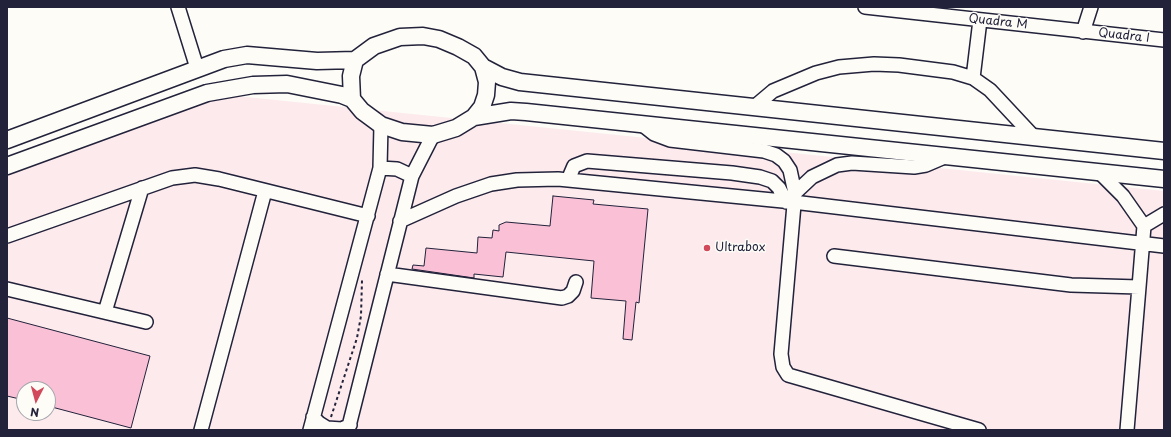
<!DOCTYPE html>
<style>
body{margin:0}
#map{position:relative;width:1171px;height:437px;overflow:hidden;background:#fdfcf7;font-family:"Playpen Sans",sans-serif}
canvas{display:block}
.frame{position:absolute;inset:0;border:8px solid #22223b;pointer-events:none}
.north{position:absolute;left:16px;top:381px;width:40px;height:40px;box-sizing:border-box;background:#fdfcf7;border:1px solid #a5a5ac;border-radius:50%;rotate:186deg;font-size:11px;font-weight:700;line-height:16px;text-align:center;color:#22223b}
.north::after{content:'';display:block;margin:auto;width:14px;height:18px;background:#d1495b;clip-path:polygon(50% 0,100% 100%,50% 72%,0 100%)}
</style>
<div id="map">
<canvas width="1171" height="437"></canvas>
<div class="frame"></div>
<div class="north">N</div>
</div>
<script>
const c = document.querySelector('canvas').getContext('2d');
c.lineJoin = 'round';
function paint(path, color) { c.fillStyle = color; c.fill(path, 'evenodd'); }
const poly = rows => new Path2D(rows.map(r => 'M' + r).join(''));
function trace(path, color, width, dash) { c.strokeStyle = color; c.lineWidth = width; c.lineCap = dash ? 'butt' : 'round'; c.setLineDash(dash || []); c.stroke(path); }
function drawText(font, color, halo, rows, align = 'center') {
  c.font = font + ' "Playpen Sans",sans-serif'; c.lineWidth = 3; c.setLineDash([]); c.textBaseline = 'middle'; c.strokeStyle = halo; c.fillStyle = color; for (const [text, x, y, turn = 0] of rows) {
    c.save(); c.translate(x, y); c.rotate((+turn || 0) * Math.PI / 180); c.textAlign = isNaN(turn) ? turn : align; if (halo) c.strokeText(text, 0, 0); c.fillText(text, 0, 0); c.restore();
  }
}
paint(poly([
 [207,93,1164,191,1164,430,7,430,7,159],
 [24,389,48,389,48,413,24,413]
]), '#fceaed');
const building = poly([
 [553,196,594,200,593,204,648,209,639,303,636,302,632,340,623,339,626,301,591,298,594,261,506,252,503,277,474,274,474,278,412,269,413,265,424,266,426,248,477,253,478,237,492,238,493,230,499,231,499,225,506,222,550,226,553,196],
 [7,318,150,356,131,428,48,406,48,389,24,389,24,400,7,396,7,318]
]);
paint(building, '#fac1d6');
trace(building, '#22223b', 1);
const minor = poly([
 [178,7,197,68],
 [865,7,1164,40],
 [1083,32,1091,7],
 [973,78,980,20],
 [754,107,773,91,816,73,839,67,874,64,899,65,953,72,973,78,990,90,1033,136],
 [640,123,654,134,670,140,764,151,776,155,784,161,790,170,795,193,781,354,783,367,788,375,979,430],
 [380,168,397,169,412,176],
 [568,180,574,166,587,161,732,173,760,177,772,181,779,188,786,202],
 [795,193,812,177,837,165,852,163,914,167,926,165,947,156],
 [400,221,456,196,491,184,517,180,558,179,793,202,1164,246],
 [1144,226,1164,214],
 [7,236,172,178,195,175,219,179,368,216],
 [834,256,1071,285,1139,287,1144,226,1123,196,1099,172],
 [387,274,562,298,568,296,573,291,576,282],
 [7,289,146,322],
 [105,312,142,188],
 [313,417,319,423,327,428,342,429,350,425],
 [201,430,265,191],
 [310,430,380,168,381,125],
 [348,430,412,176,433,135],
 [1127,430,1139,287]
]);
const major = poly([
 [352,99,351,76,355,60,374,46,400,37,423,36,439,39,458,47,474,56,483,67,502,77,520,82,1164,151],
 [474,117,511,111,526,112,1164,179],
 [7,140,224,59,247,55,317,61,355,60],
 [7,166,207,93,253,85,287,84,342,95,352,99,362,111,381,125,402,132,433,135,456,128,474,117,482,107,486,95,487,82,483,67]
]);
trace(minor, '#22223b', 16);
trace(major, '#22223b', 19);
trace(poly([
 [331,417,357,338,361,316,362,280]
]), '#22223b', 2, [3, 3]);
trace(minor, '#fdfcf7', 13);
trace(major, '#fdfcf7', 16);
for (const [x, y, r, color] of [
 [707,248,4,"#d1495b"]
]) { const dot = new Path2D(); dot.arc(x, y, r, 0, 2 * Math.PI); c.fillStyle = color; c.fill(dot); trace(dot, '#fdfcf7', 1.5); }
drawText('12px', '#22223b', '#fdfcf7', [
 ["Quadra M",998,22,6],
 ["Quadra I",1124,36,6]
]);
drawText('12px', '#22223b', '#fdfcf7', [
 ["Ultrabox",715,248]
], 'left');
</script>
